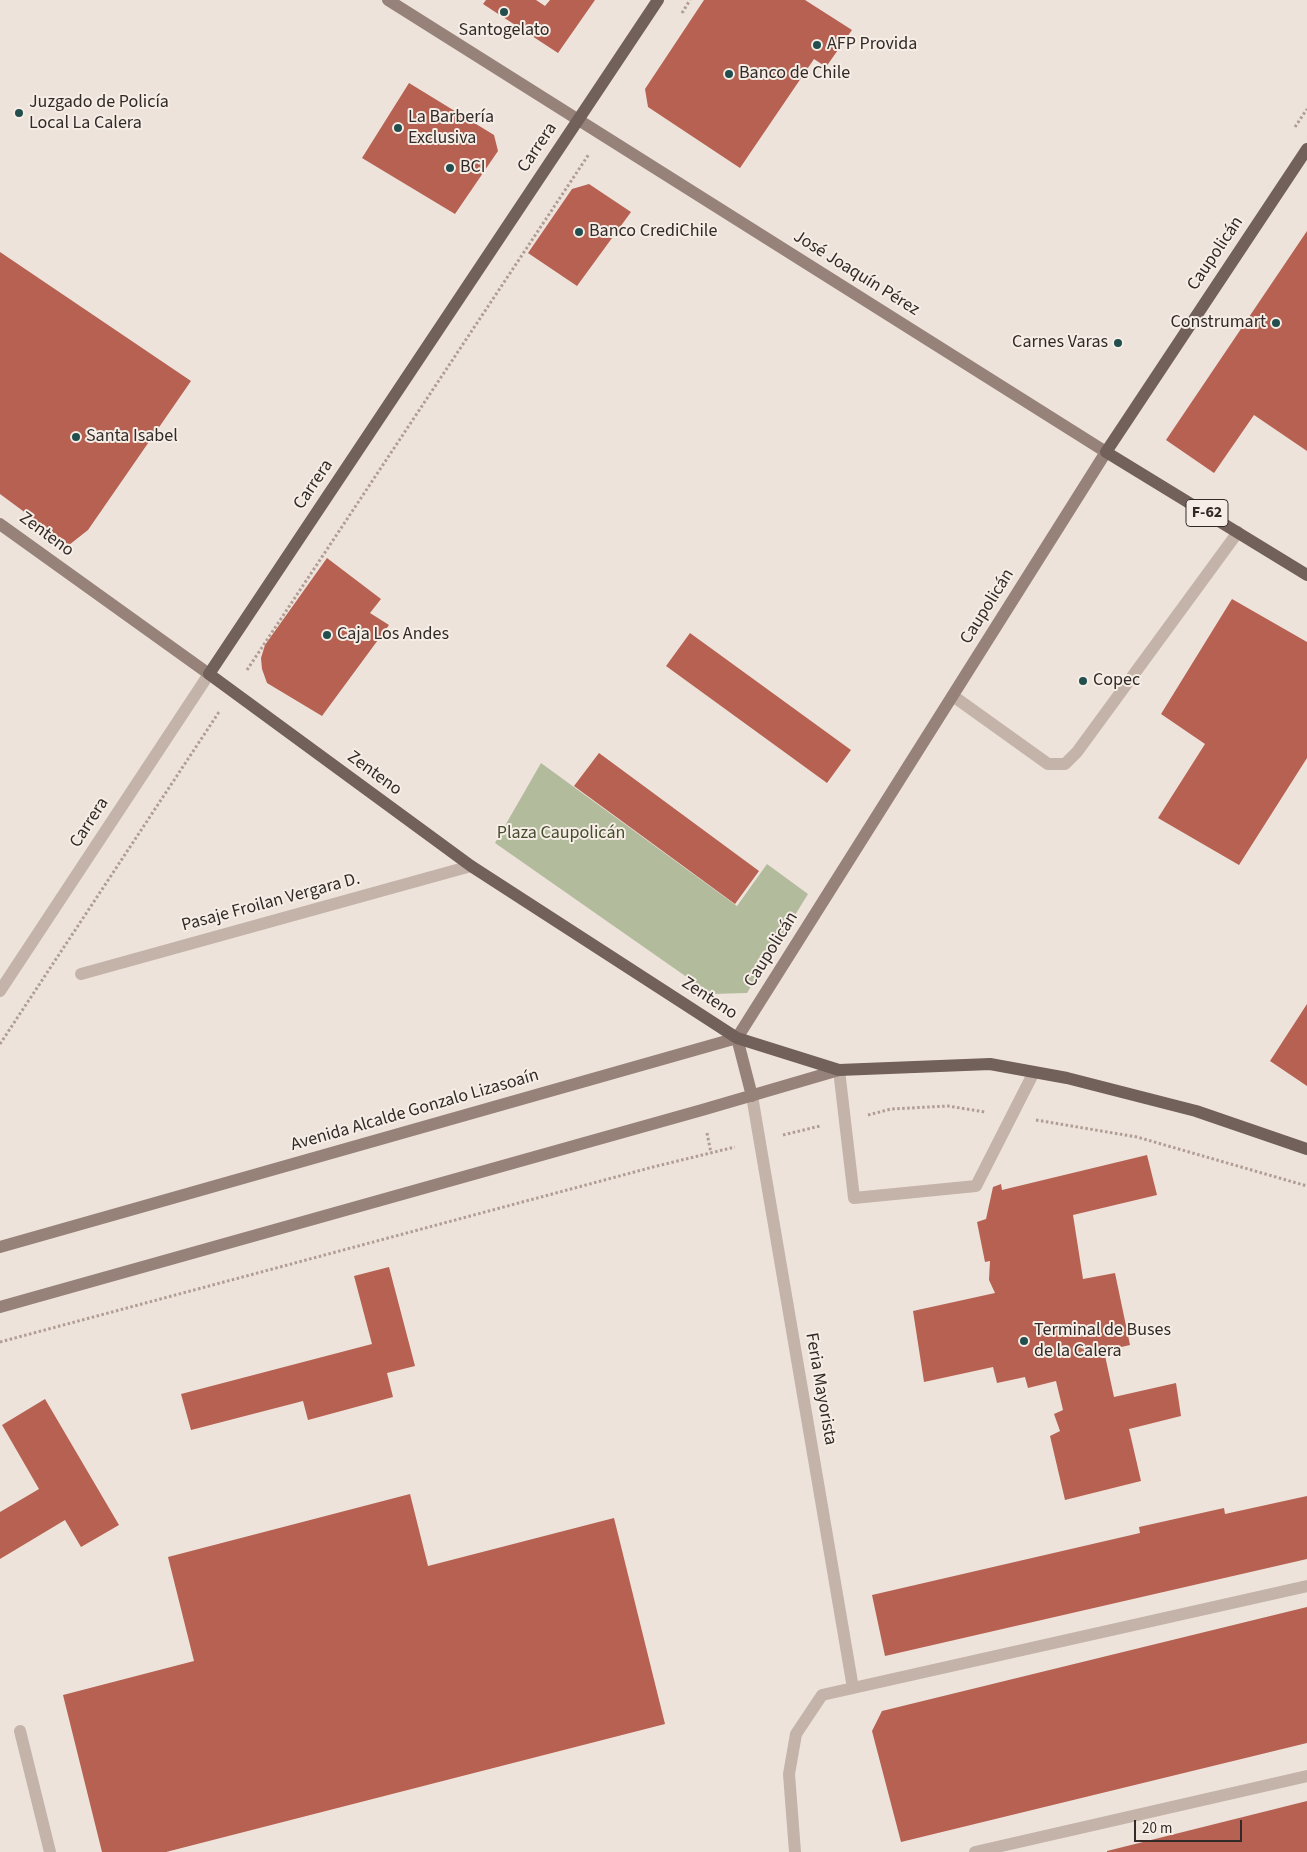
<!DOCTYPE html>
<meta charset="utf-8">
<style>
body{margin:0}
#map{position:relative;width:1307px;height:1852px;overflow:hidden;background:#eee3db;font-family:"Source Sans 3",sans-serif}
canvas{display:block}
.scale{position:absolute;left:1134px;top:1820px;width:108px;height:22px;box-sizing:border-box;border:2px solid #322a27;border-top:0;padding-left:6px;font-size:15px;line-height:18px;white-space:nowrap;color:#322a27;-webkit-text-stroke:4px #f6eee6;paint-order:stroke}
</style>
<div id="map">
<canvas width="1307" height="1852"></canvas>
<div class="scale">20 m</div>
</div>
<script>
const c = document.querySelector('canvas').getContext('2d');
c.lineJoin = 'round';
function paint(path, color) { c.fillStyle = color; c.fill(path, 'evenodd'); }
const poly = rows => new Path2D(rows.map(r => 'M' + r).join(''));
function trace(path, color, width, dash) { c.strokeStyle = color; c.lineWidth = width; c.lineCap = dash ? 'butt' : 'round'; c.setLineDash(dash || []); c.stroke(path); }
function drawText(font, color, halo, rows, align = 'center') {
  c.font = font + ' "Source Sans 3",sans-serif'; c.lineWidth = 4; c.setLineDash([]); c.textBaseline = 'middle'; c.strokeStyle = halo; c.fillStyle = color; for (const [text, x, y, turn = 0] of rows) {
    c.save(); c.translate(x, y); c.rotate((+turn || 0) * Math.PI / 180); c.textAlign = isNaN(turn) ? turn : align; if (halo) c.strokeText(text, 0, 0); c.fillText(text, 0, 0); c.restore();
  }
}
paint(poly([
 [541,763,737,906,767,864,808,894,747,993,711,994,495,843]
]), '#b3bb9d');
paint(poly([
 [486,0,536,0,545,6,550,0,595,0,558,53,483,4],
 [704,0,805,0,852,30,826,67,814,59,740,168,648,107,645,89],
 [409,83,494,135,498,151,455,214,362,158],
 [589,184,631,212,577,286,528,253,572,189],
 [1307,231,1307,451,1254,415,1214,473,1166,440],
 [0,252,191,381,88,530,69,545,0,494],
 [327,558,381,599,370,613,389,625,322,716,267,683,262,669,261,658,265,645],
 [1232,599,1307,642,1307,758,1239,865,1158,818,1205,744,1161,714],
 [690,633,851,750,827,783,666,666],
 [599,753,759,871,735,904,574,786],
 [1307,1004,1307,1086,1270,1061],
 [1147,1155,1157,1195,1073,1215,1083,1279,1115,1273,1130,1345,1104,1351,1114,1397,1176,1383,1181,1416,1129,1429,1141,1481,1065,1500,1050,1436,1060,1431,1054,1414,1063,1410,1056,1381,1028,1388,1025,1377,997,1383,993,1367,924,1382,913,1311,995,1293,989,1280,990,1261,985,1262,977,1222,986,1219,993,1187,1001,1184,1002,1190],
 [389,1267,415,1366,387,1373,393,1397,308,1420,303,1401,191,1430,181,1394,372,1344,354,1276],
 [45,1399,119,1525,81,1547,65,1520,0,1559,0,1512,39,1489,2,1425],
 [410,1494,428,1566,614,1518,665,1724,166,1852,102,1852,63,1695,194,1661,168,1557],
 [1307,1496,1307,1559,885,1656,872,1595,1140,1533,1139,1527,1224,1508,1225,1514],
 [1307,1607,1307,1743,901,1842,872,1731,882,1711],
 [1307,1801,1307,1852,1107,1852,1107,1851]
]), '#b66151');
trace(poly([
 [682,13,690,0],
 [1295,127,1307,109],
 [247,670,589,154],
 [0,1044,219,712],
 [868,1115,891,1109,948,1106,985,1112],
 [1036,1120,1137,1137,1307,1186],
 [707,1133,711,1153],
 [783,1135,820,1126],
 [0,1342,653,1167,735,1147]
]), '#b09d93', 3, [2.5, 2.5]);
trace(poly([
 [953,696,1048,764,1065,764,1077,752,1238,532],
 [839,1070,854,1198,976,1186,1034,1072],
 [752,1096,853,1688],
 [20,1731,50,1852],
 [795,1852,789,1774,796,1734,822,1695,1307,1586],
 [975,1852,1307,1776]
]), '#c4b3a8', 12);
trace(poly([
 [81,974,471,866]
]), '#c4b3a8', 12);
trace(poly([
 [0,991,209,674]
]), '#c4b3a8', 12);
trace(poly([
 [388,0,1106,452,737,1038,752,1096],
 [0,524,209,674],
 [0,1247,737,1038],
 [0,1307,702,1110,839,1070]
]), '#97827a', 12);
trace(poly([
 [658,0,209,674,471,866,737,1038,839,1070,990,1064,1067,1078,1196,1111,1307,1149],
 [1307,149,1106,452,1307,575]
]), '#72605a', 12);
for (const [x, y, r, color] of [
 [504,12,5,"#224e4e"],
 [817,45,5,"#224e4e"],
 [729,74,5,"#224e4e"],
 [19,113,5,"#224e4e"],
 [398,128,5,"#224e4e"],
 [450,168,5,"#224e4e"],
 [579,232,5,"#224e4e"],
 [1276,323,5,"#224e4e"],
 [1118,343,5,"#224e4e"],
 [76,437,5,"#224e4e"],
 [327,635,5,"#224e4e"],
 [1083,681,5,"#224e4e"],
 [1024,1341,5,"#224e4e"]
]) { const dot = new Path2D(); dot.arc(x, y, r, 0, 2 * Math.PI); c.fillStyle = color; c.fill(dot); trace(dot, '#f6eee6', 2); }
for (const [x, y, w] of [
 [1207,513,42]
]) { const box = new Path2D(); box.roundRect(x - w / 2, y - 13.5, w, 27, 4); c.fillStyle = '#f6eee6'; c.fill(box); trace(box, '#322a27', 1); }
drawText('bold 16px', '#322a27', null, [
 ["F-62",1207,513]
]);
drawText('18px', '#322a27', '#f6eee6', [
 ["Santogelato",504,31,"center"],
 ["AFP Provida",827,45],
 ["Banco de Chile",739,74],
 ["Juzgado de Policía",29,103],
 ["Local La Calera",29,124],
 ["La Barbería",408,118],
 ["Exclusiva",408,139],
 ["BCI",460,168],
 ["Banco CrediChile",589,232],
 ["Construmart",1266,323,"right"],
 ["Carnes Varas",1108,343,"right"],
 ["Santa Isabel",86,437],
 ["Caja Los Andes",337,635],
 ["Copec",1093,681],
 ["Terminal de Buses",1034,1331],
 ["de la Calera",1034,1352]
], 'left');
drawText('18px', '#322a27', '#f6eee6', [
 ["Carrera",538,148,-56],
 ["Caupolicán",1216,254,-56],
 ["José Joaquín Pérez",856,274,32],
 ["Carrera",314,485,-56],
 ["Zenteno",46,535,36],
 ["Caupolicán",988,607,-58],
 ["Zenteno",374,774,36],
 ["Carrera",90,823,-57],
 ["Pasaje Froilan Vergara D.",271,903,-15],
 ["Caupolicán",772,950,-58],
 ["Zenteno",709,999,33],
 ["Avenida Alcalde Gonzalo Lizasoaín",415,1111,-16],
 ["Feria Mayorista",820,1389,80]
]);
drawText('18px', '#454d2e', '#f6eee6', [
 ["Plaza Caupolicán",561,834]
]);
</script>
